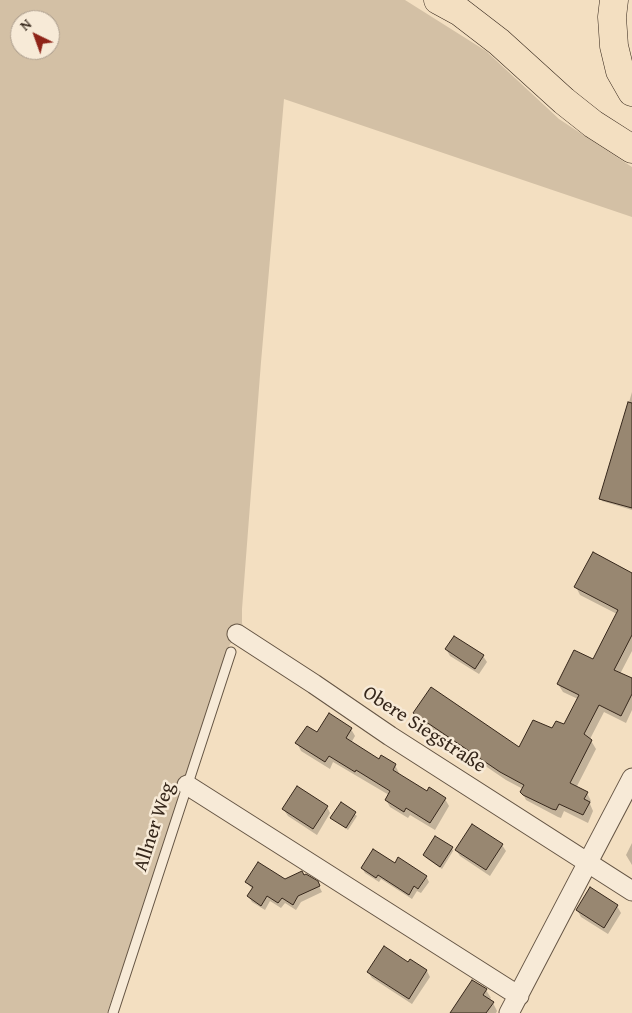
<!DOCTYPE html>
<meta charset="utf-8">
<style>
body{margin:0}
#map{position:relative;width:632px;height:1013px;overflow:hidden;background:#f3dfc1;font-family:"Gentium Book Plus",serif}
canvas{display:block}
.north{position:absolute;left:10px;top:10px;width:50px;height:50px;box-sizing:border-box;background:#f7ead7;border:1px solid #aa9c8c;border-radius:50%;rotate:318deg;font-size:14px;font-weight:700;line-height:20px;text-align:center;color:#36271b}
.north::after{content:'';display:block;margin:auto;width:18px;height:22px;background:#8f2418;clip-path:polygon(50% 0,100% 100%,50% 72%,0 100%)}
</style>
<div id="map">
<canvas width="632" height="1013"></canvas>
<div class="north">N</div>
</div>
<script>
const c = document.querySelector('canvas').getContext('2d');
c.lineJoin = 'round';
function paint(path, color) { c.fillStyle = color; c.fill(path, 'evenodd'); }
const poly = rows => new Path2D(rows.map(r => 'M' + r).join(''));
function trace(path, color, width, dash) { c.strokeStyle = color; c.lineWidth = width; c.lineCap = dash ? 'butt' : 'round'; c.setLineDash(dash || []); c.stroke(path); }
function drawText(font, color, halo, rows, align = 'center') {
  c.font = font + ' "Gentium Book Plus",serif'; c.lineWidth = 5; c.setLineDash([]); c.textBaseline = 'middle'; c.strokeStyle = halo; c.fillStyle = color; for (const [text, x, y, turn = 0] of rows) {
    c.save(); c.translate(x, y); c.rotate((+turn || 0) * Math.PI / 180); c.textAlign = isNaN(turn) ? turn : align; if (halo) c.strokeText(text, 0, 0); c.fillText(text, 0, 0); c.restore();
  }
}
paint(poly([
 [0,0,405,0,486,51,559,119,632,167,632,217,284,99,261,362,242,609,242,623,245,632,230,644,170,830,107,1013,0,1013],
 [20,20,50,20,50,50,20,50]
]), '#d3c0a5');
paint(poly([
 [632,392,632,510,602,501,601,499],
 [632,574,632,651,620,674,632,680,632,710,626,723,604,712,590,739,596,749,576,788,587,793,591,801,590,804,593,811,588,823,564,811,561,818,558,817,526,800,522,792,523,789,506,780,419,721,414,713,519,749,553,730,565,726,578,699,563,692,558,684,594,661,617,614,580,595,576,587],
 [446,649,483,656,487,662,479,674,450,656],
 [351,729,355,736,351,743,379,761,395,765,399,773,398,775,427,792,445,799,449,806,435,830,410,815,408,818,390,807,386,800,389,795,333,762,330,769,301,751,297,743,317,734],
 [341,804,357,816,348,830,332,818],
 [327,807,330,813,317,835,288,816,284,810],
 [632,843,632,865,626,855],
 [502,845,506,851,490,876,460,856,456,850],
 [452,848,453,851,442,869,426,858,424,855],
 [395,865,426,876,429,882,421,893,417,891,412,899,381,879,379,882,365,873,362,868],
 [303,877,317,882,322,892,301,902,296,910,285,903,281,908,270,901,265,910,252,902,248,896,253,890,246,882,285,881],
 [591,889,617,906,621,913,608,934,581,917,577,910],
 [411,961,427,971,430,977,412,1004,372,978,368,972,409,964],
 [486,990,491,998,489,1000,493,1003,497,1011,496,1013,452,1013]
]), '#0003');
const building = poly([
 [628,402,632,403,632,508,599,499,628,402],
 [593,552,632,573,632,635,614,670,632,678,632,694,621,716,599,705,584,734,592,740,570,783,588,792,584,799,590,802,583,815,559,804,556,810,552,809,523,795,520,792,524,785,500,772,413,713,431,687,519,747,533,720,552,728,556,721,564,724,579,695,557,684,574,650,593,659,618,610,574,587,593,552],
 [454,636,484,655,475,669,445,649,454,636],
 [329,713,352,728,346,738,379,759,381,755,396,764,393,770,427,791,429,787,446,798,430,823,406,808,404,812,385,800,390,791,356,770,355,772,329,756,325,762,295,743,307,726,317,732,329,713],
 [297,786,328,806,313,829,282,809,297,786],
 [341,802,356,812,346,828,330,818,341,802],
 [472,824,503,844,486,870,455,850,472,824],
 [435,836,453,847,440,867,423,855,435,836],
 [373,849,395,863,398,857,427,876,418,889,414,886,409,895,378,875,376,878,361,868,373,849],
 [258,862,285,879,302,871,304,875,306,874,318,881,320,886,298,896,293,905,282,898,278,903,267,896,261,906,247,896,253,887,245,882,258,862],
 [590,887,618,905,604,928,576,910,590,887],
 [384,946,408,962,410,959,427,970,409,999,367,972,384,946],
 [472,980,487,989,483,995,494,1002,486,1013,450,1013,472,980]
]);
paint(building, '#988771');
trace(building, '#36271b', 1);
const lane = poly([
 [113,1013,231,652]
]);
const street = poly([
 [237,634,314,684,390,736,632,891],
 [187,785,519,996],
 [509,1013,632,778]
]);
const highway = poly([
 [438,0,460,12,499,42,564,101,593,124,632,149],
 [614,0,612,17,614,46,620,71,632,92]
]);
trace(lane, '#655544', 11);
trace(street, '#655544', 21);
trace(highway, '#36271b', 29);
trace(lane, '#f7ead7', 9);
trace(street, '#f7ead7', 19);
trace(highway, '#f3dfc1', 28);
drawText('20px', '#36271b', '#f7ead7', [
 ["Obere Siegstraße",424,730,33],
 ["Allner Weg",155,827,-72]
]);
</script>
